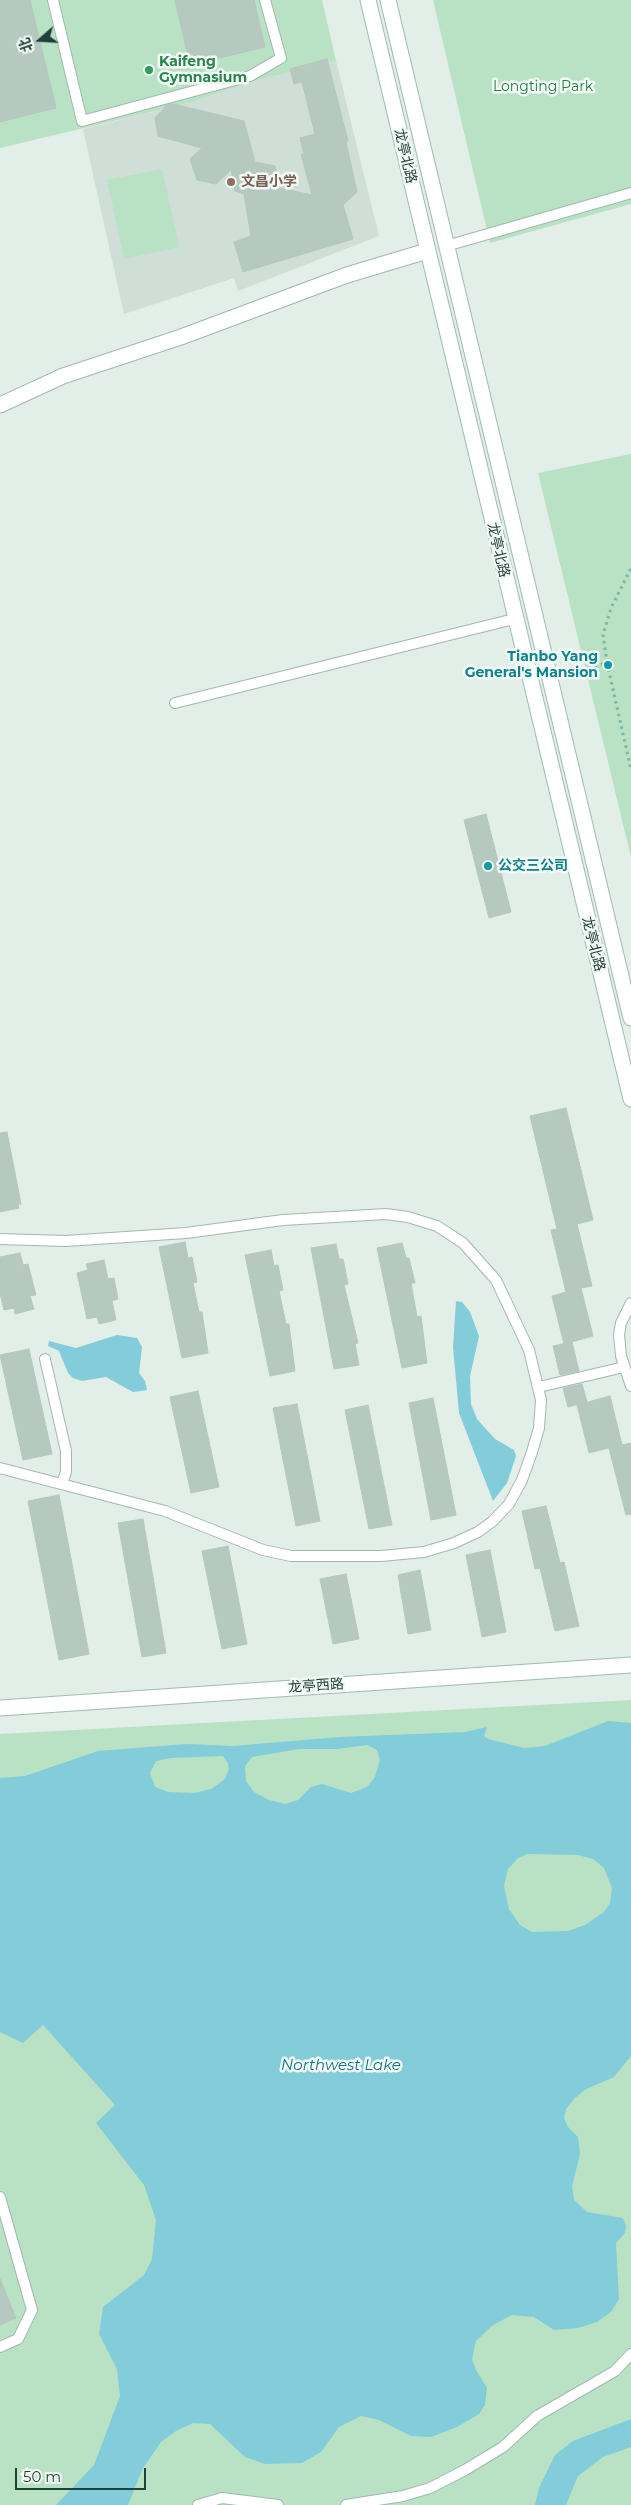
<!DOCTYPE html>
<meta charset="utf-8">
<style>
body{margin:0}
#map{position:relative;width:631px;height:2505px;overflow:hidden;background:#e2eee8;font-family:Montserrat,"Noto Sans SC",sans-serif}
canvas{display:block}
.north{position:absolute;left:15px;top:15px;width:50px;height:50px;-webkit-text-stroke:4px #f3faf6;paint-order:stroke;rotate:251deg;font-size:14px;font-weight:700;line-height:20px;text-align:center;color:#1f4138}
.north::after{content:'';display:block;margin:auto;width:18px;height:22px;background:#1f4138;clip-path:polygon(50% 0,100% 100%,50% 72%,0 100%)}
.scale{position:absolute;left:15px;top:2468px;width:131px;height:22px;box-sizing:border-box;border:2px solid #1f4138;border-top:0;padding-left:6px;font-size:15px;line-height:18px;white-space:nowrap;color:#1f4138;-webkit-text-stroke:4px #f3faf6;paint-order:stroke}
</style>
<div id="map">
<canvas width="631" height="2505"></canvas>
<div class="north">北</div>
<div class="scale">50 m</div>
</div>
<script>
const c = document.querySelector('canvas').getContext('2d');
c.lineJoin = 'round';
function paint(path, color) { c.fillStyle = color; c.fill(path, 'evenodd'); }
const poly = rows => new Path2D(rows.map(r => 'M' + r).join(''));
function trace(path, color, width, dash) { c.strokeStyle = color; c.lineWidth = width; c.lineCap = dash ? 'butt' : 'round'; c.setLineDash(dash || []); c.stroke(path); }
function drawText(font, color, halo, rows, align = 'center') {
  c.font = font + ' Montserrat,"Noto Sans SC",sans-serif'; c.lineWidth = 5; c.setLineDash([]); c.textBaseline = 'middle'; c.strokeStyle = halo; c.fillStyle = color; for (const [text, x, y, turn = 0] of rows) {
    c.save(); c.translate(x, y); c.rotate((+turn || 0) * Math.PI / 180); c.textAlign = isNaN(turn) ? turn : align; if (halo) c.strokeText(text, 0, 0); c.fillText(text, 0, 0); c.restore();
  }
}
paint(poly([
 [336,61,379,236,238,291,234,278,124,314,83,129,189,103,258,80]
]), '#cfded7');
paint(poly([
 [0,0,322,0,336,61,258,80,189,103,0,148],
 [433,0,631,0,631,204,490,243],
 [162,169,179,247,124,259,107,180],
 [631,454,631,857,538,473],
 [631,1700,631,2505,0,2505,0,1734]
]), '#b8e2c3');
paint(poly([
 [456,1301,462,1302,470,1312,479,1336,470,1376,471,1404,477,1419,495,1439,514,1450,516,1456,507,1483,493,1501,459,1413,453,1347],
 [117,1335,137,1338,142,1347,139,1373,145,1381,147,1390,133,1392,106,1377,82,1381,73,1378,68,1373,59,1351,48,1346,49,1341,76,1348],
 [608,1721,631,1723,631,2056,614,2077,586,2089,575,2098,566,2109,564,2118,568,2127,578,2137,579,2144,580,2154,572,2186,574,2200,587,2212,623,2218,626,2226,625,2233,616,2243,619,2299,611,2312,597,2322,578,2328,554,2330,534,2317,512,2315,493,2325,476,2341,472,2359,476,2370,487,2388,485,2405,479,2414,457,2427,431,2437,411,2436,379,2420,361,2416,339,2427,321,2452,302,2463,265,2464,245,2457,210,2424,193,2423,176,2431,161,2442,143,2468,128,2505,56,2505,94,2465,120,2396,117,2369,99,2334,103,2307,144,2275,152,2259,156,2220,144,2185,96,2123,115,2105,43,2025,23,2043,0,2032,0,1778,25,1776,98,1751,186,1744,233,1746,340,1737,465,1732,487,1727,484,1736,488,1739,524,1748,545,1746],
 [367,1745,377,1750,380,1760,375,1777,367,1787,351,1793,322,1784,311,1787,298,1800,285,1804,269,1800,254,1792,246,1781,245,1766,252,1757,299,1749,338,1749],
 [223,1756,228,1763,229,1769,225,1779,211,1789,194,1793,168,1792,155,1787,150,1773,156,1761,171,1758],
 [527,1854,578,1855,593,1859,604,1868,612,1888,610,1903,604,1912,585,1925,568,1931,532,1932,520,1925,509,1909,504,1886,508,1869,518,1858],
 [631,2419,631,2447,603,2457,578,2476,566,2505,535,2505,539,2488,555,2455,573,2441]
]), '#83ccda');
const building = poly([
 [0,0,30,0,56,108,0,122,0,0],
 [175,0,254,0,265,47,190,65,175,0],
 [327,59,348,141,346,142,357,192,343,205,353,239,243,272,234,242,251,236,244,194,235,191,231,170,216,184,197,180,190,159,202,148,158,136,155,118,167,105,173,104,244,121,255,162,275,166,280,188,312,195,301,154,304,154,300,138,315,134,302,82,294,84,290,69,327,59],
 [486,814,511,912,489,918,464,820,486,814],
 [566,1108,593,1220,577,1224,592,1286,581,1288,593,1336,564,1344,552,1296,566,1292,551,1230,557,1229,530,1116,566,1108],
 [7,1132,21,1204,18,1204,19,1208,0,1212,0,1133,7,1132],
 [185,1242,188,1258,192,1257,197,1282,193,1283,199,1312,202,1312,208,1353,182,1358,159,1247,185,1242],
 [402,1243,406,1258,409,1258,415,1283,411,1283,417,1317,421,1316,427,1363,402,1368,377,1248,402,1243],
 [336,1244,339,1259,343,1259,348,1284,344,1285,358,1343,355,1344,359,1365,334,1369,311,1248,336,1244],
 [271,1250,274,1266,278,1265,283,1290,279,1291,286,1324,289,1324,295,1371,270,1376,245,1255,271,1250],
 [20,1253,23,1265,28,1264,36,1295,30,1296,34,1309,15,1314,14,1308,4,1310,0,1293,0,1257,20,1253],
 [104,1260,108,1279,114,1278,118,1299,112,1301,116,1320,99,1324,97,1317,87,1319,77,1273,88,1270,86,1264,104,1260],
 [572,1342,579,1371,560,1375,553,1346,572,1342],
 [29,1349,52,1454,23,1460,0,1355,29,1349],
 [582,1384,587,1402,568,1407,563,1388,582,1384],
 [198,1391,219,1487,191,1493,170,1397,198,1391],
 [610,1396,622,1445,631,1443,631,1514,626,1515,609,1448,589,1453,577,1405,610,1396],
 [433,1398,456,1515,431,1520,409,1403,433,1398],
 [297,1404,320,1521,296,1526,273,1408,297,1404],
 [368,1405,392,1525,369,1529,345,1410,368,1405],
 [59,1495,89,1654,59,1660,28,1501,59,1495],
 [546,1506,560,1563,564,1562,579,1626,555,1631,540,1568,535,1569,522,1511,546,1506],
 [143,1519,166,1653,142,1657,118,1523,143,1519],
 [228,1546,247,1644,222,1649,202,1551,228,1546],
 [490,1550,506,1632,482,1637,466,1555,490,1550],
 [420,1570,431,1630,408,1634,398,1575,420,1570],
 [346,1574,359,1639,333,1644,320,1579,346,1574],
 [0,2279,16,2318,0,2325,0,2279]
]);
paint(building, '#b6c9c1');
trace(building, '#b3c8bf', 1);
const lane = poly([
 [53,0,82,121,250,76,281,58,265,0],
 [446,246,631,193],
 [175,703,514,619],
 [0,1239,66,1241,186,1233,283,1220,386,1214,408,1217,437,1226,463,1243,496,1280,529,1350,541,1400,539,1428,532,1452,522,1480,509,1504,493,1521,478,1532,454,1543,424,1552,381,1556,291,1556,263,1550,165,1511,0,1468],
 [631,1303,621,1323,619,1335,621,1356,631,1386],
 [45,1359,66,1451,66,1472,62,1483],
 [539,1387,624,1367],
 [0,2197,32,2310,18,2339,0,2347],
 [198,2505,222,2498,278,2505],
 [346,2505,403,2496,430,2488,465,2470,503,2447,537,2416,615,2371,631,2354]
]);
const street = poly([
 [0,405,63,376,181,337,347,275,427,251]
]);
const secondary = poly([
 [368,0,631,1099],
 [388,0,631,1018],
 [0,1708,631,1665]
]);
trace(lane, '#a4b7b0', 12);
trace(street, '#a4b7b0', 17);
trace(secondary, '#9ebbb1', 17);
trace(poly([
 [607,663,631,769],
 [563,674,607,663,603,635,611,608,631,568]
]), '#7eb5a4', 3, [2.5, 4]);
trace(lane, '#fff', 10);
trace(street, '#fff', 15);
trace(secondary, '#fff', 15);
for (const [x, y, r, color] of [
 [149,70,5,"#2e9e5b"],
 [231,182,5,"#8d6e63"],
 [608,665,5,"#0f9aa8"],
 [488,866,5,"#0f9aa8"]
]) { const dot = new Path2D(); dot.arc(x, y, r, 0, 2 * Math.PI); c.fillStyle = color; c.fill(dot); trace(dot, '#f3faf6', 2); }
drawText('bold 14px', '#27864d', '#f3faf6', [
 ["Kaifeng",159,62],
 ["Gymnasium",159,78]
], 'left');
drawText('14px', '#247d46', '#f3faf6', [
 ["Longting Park",543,87]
]);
drawText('14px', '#1f4138', '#f3faf6', [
 ["龙亭北路",405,156,77],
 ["龙亭北路",498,550,77],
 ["龙亭北路",593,944,76],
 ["龙亭西路",316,1686,-4]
]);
drawText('bold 14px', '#785e54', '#f3faf6', [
 ["文昌小学",241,182]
], 'left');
drawText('bold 14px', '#0d838f', '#f3faf6', [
 ["Tianbo Yang",598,657],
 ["General's Mansion",598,673],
 ["公交三公司",498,866,"left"]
], 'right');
drawText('italic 15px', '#117285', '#f3faf6', [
 ["Northwest Lake",341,2066]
]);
</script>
